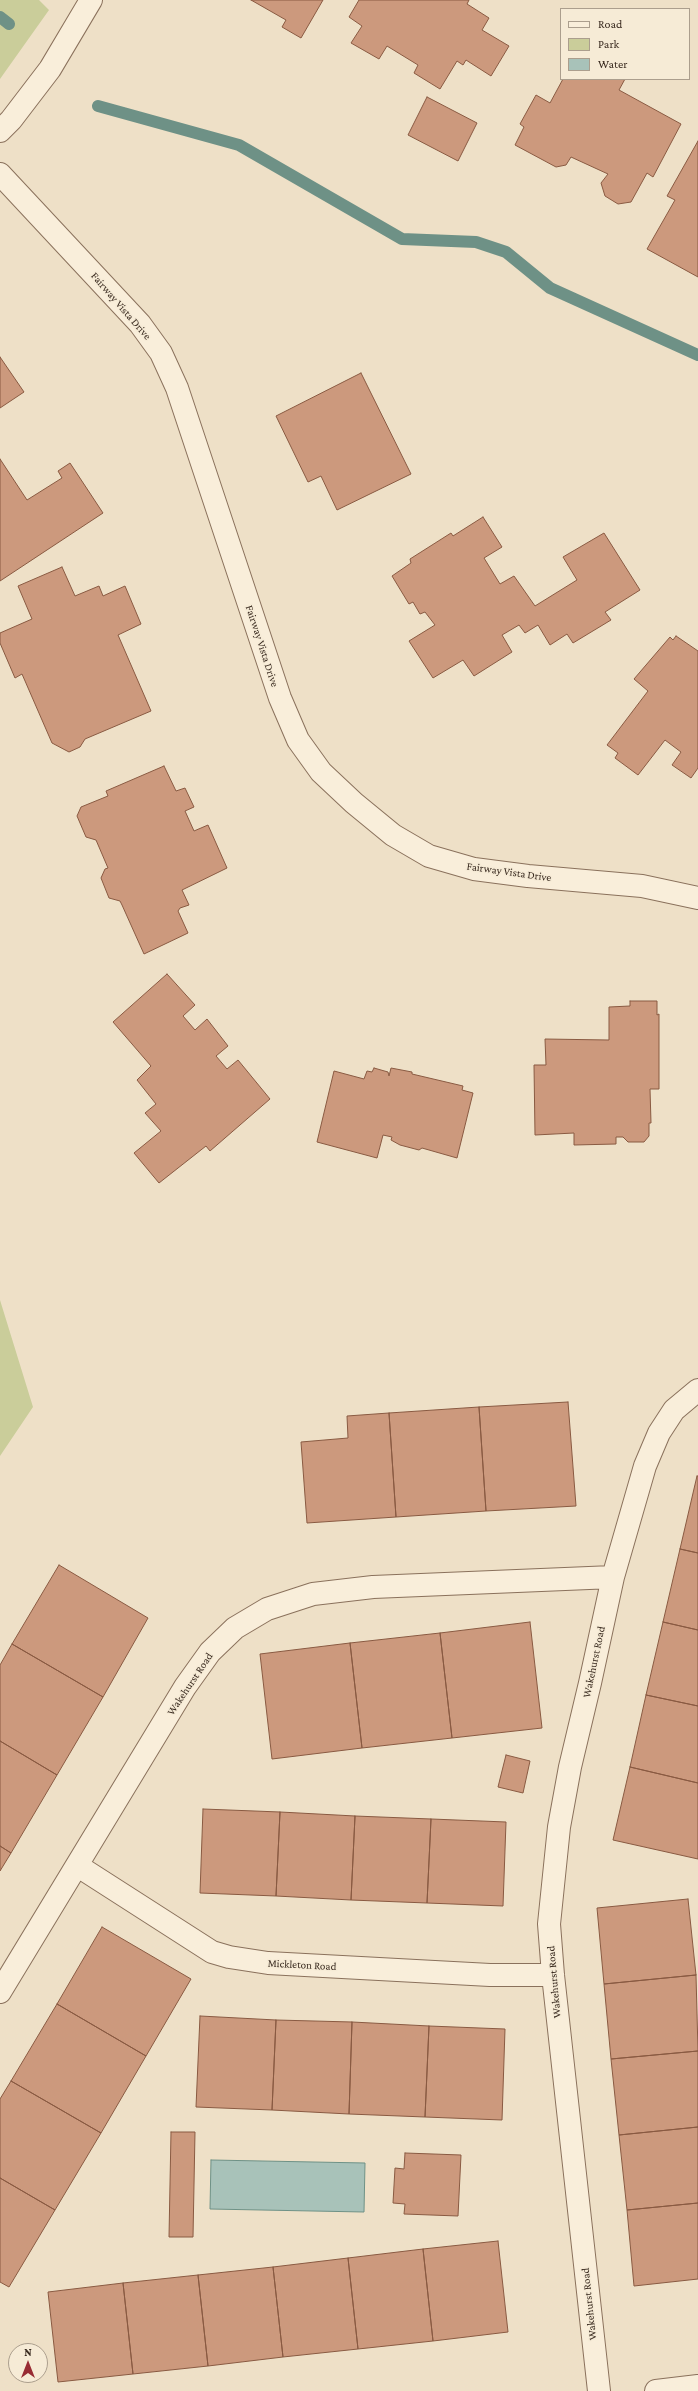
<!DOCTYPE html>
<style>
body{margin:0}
#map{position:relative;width:698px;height:2391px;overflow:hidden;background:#eee0c7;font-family:"Crimson Pro",serif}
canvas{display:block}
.legend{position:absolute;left:560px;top:8px;width:130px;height:72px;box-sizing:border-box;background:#f6ebd6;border:1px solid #ab9e8d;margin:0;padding:5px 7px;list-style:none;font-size:12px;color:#3a2b20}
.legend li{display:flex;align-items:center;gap:8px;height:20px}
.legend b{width:20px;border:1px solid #ab9e8d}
.north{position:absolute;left:8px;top:2343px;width:40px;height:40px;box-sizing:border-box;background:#f6ebd6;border:1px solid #ab9e8d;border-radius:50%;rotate:0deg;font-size:11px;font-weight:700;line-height:16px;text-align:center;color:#3a2b20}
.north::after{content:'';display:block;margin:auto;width:14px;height:18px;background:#982c34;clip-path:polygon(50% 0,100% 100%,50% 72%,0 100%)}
</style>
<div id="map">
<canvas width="698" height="2391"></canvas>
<ul class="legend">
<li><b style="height:5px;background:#f9eeda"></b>Road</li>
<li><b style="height:11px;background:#cacd9a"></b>Park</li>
<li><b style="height:11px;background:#a8c2b9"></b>Water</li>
</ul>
<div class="north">N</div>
</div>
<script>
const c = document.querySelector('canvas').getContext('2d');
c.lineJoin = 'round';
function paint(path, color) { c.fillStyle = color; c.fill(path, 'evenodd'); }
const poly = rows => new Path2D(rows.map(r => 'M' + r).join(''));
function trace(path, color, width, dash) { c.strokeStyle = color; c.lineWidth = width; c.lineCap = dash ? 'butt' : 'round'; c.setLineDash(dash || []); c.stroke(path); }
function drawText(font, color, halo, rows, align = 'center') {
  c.font = font + ' "Crimson Pro",serif'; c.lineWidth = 3; c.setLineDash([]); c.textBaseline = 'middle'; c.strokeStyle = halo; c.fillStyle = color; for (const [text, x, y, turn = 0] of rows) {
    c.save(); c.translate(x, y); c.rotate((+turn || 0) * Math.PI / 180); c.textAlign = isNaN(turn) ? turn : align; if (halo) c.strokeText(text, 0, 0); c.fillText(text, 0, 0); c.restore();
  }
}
paint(poly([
 [0,0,39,0,49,10,0,79],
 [0,1300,33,1407,0,1456]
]), '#cacd9a');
const water = poly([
 [211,2160,365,2163,364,2212,210,2209,211,2160]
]);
paint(water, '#a8c2b9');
trace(water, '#6e9186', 1);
trace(poly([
 [0,17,9,24],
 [98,106,239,145,402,239,476,242,506,252,550,288,698,355]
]), '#6e9186', 12);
const building = poly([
 [251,0,323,0,301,38,282,27,286,20,251,0],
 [359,0,469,0,467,4,489,18,482,30,509,46,491,76,466,60,463,65,457,61,440,89,414,73,418,65,387,46,379,59,351,43,362,26,349,17,359,0],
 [563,79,625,79,619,90,681,124,653,177,647,173,631,202,618,204,605,196,601,183,608,174,571,157,566,165,556,167,515,145,524,127,520,124,536,95,550,103,563,79],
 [427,97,477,123,458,161,408,135,427,97],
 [698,141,698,277,647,249,675,200,667,196,698,141],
 [0,357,24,392,0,408,0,357],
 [361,373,411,474,337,510,321,476,308,482,276,416,361,373],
 [0,459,27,500,62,478,58,471,70,463,103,513,0,581,0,459],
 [483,517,502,547,484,558,500,584,514,576,535,606,577,580,563,557,604,533,640,590,605,612,611,620,573,643,567,634,550,645,538,625,525,633,519,625,502,635,512,652,474,676,463,660,433,678,409,641,435,625,425,612,420,614,413,602,409,604,392,576,411,563,410,559,451,533,453,536,483,517],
 [62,567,75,596,99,586,103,596,125,586,141,624,118,635,151,711,85,739,80,747,69,752,52,743,22,674,15,678,0,643,0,633,32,619,18,586,62,567],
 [676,636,698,651,698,768,691,778,672,765,681,752,665,740,638,775,615,758,618,753,607,745,648,691,634,679,670,637,673,640,676,636],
 [164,766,176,791,185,788,194,807,185,811,194,831,208,825,227,868,182,890,189,905,180,908,178,911,188,933,144,954,122,905,120,901,109,898,101,878,105,869,108,868,96,840,86,837,77,816,81,807,108,796,106,791,164,766],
 [167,974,195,1005,183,1016,195,1030,207,1019,228,1046,216,1056,227,1069,238,1060,270,1099,210,1151,206,1146,159,1183,134,1153,161,1131,145,1113,156,1104,137,1080,151,1066,113,1022,167,974],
 [630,1001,657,1001,657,1015,659,1014,659,1089,650,1089,651,1123,649,1123,649,1136,644,1142,628,1142,623,1137,616,1137,616,1144,574,1145,574,1133,535,1135,534,1065,546,1065,545,1039,609,1040,609,1007,630,1006,630,1001],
 [374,1068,388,1072,389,1076,391,1068,412,1072,412,1074,463,1086,462,1090,473,1093,457,1158,422,1148,419,1150,400,1145,391,1140,392,1137,383,1135,377,1158,317,1142,334,1071,364,1079,367,1071,372,1072,374,1068],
 [568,1402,576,1506,486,1511,479,1407,568,1402],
 [479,1407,486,1511,396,1517,389,1413,479,1407],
 [389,1413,396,1517,307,1523,301,1442,348,1438,347,1416,389,1413],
 [697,1476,698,1476,698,1553,680,1549,697,1476],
 [680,1549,698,1553,698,1630,663,1622,680,1549],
 [59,1565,148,1618,103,1697,12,1644,59,1565],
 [530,1622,542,1728,452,1738,440,1633,530,1622],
 [663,1622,698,1630,698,1706,646,1695,663,1622],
 [440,1633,452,1738,362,1748,350,1643,440,1633],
 [350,1643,362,1748,272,1759,260,1654,350,1643],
 [12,1644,103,1697,57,1775,0,1741,0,1665,12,1644],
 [646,1695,698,1706,698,1783,630,1767,646,1695],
 [0,1741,57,1775,11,1853,0,1846,0,1741],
 [506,1755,530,1761,523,1793,498,1787,506,1755],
 [630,1767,698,1783,698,1859,613,1840,630,1767],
 [203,1809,280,1812,276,1896,200,1893,203,1809],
 [280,1812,355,1816,351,1900,276,1896,280,1812],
 [355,1816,431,1819,427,1903,351,1900,355,1816],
 [431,1819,506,1822,503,1906,427,1903,431,1819],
 [0,1846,11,1853,0,1871,0,1846],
 [688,1899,696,1975,604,1984,597,1908,688,1899],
 [102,1927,191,1979,146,2056,57,2004,102,1927],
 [696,1975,698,2051,611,2059,604,1984,696,1975],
 [57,2004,146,2056,101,2133,11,2081,57,2004],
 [200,2016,276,2020,272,2110,196,2107,200,2016],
 [276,2020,352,2022,349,2114,272,2110,276,2020],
 [352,2022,429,2026,425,2117,349,2114,352,2022],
 [429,2026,505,2029,502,2120,425,2117,429,2026],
 [698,2051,698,2127,619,2135,611,2059,698,2051],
 [11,2081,101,2133,55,2210,0,2178,0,2099,11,2081],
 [698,2127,698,2203,627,2210,619,2135,698,2127],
 [171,2132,195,2132,193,2237,169,2237,171,2132],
 [405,2153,461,2155,458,2216,404,2214,405,2204,393,2203,395,2168,404,2169,405,2153],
 [0,2178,55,2210,9,2287,0,2282,0,2178],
 [698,2203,698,2279,634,2286,627,2210,698,2203],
 [498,2241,508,2332,433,2341,423,2249,498,2241],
 [423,2249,433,2341,358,2349,348,2258,423,2249],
 [348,2258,358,2349,283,2357,273,2267,348,2258],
 [273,2267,283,2357,208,2366,198,2275,273,2267],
 [198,2275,208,2366,133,2374,123,2283,198,2275],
 [123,2283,133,2374,58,2382,48,2292,123,2283]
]);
paint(building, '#cc997d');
trace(building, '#895a42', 1);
const street = poly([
 [0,131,11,120,50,69,91,0],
 [0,174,140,324,161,353,177,388,280,698,298,740,321,772,354,803,393,835,429,856,474,869,528,876,642,886,698,898],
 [78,1866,212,1952,229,1957,268,1963,490,1975,553,1975],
 [0,1992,185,1687,210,1652,235,1628,267,1609,313,1594,373,1587,613,1577],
 [599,2391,553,1975,549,1924,559,1827,570,1767,590,1683,613,1577,645,1466,659,1433,674,1410,698,1390],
 [656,2391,698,2386]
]);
trace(street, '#8a715c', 24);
trace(street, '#f9eeda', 22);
drawText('11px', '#3a2b20', '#f6ebd6', [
 ["Fairway Vista Drive",121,306,49],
 ["Fairway Vista Drive",262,646,72],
 ["Fairway Vista Drive",509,872,8],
 ["Wakehurst Road",594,1662,-78],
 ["Wakehurst Road",190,1684,-56],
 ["Mickleton Road",302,1965,3],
 ["Wakehurst Road",554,1982,-95],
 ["Wakehurst Road",589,2304,-96]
]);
</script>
